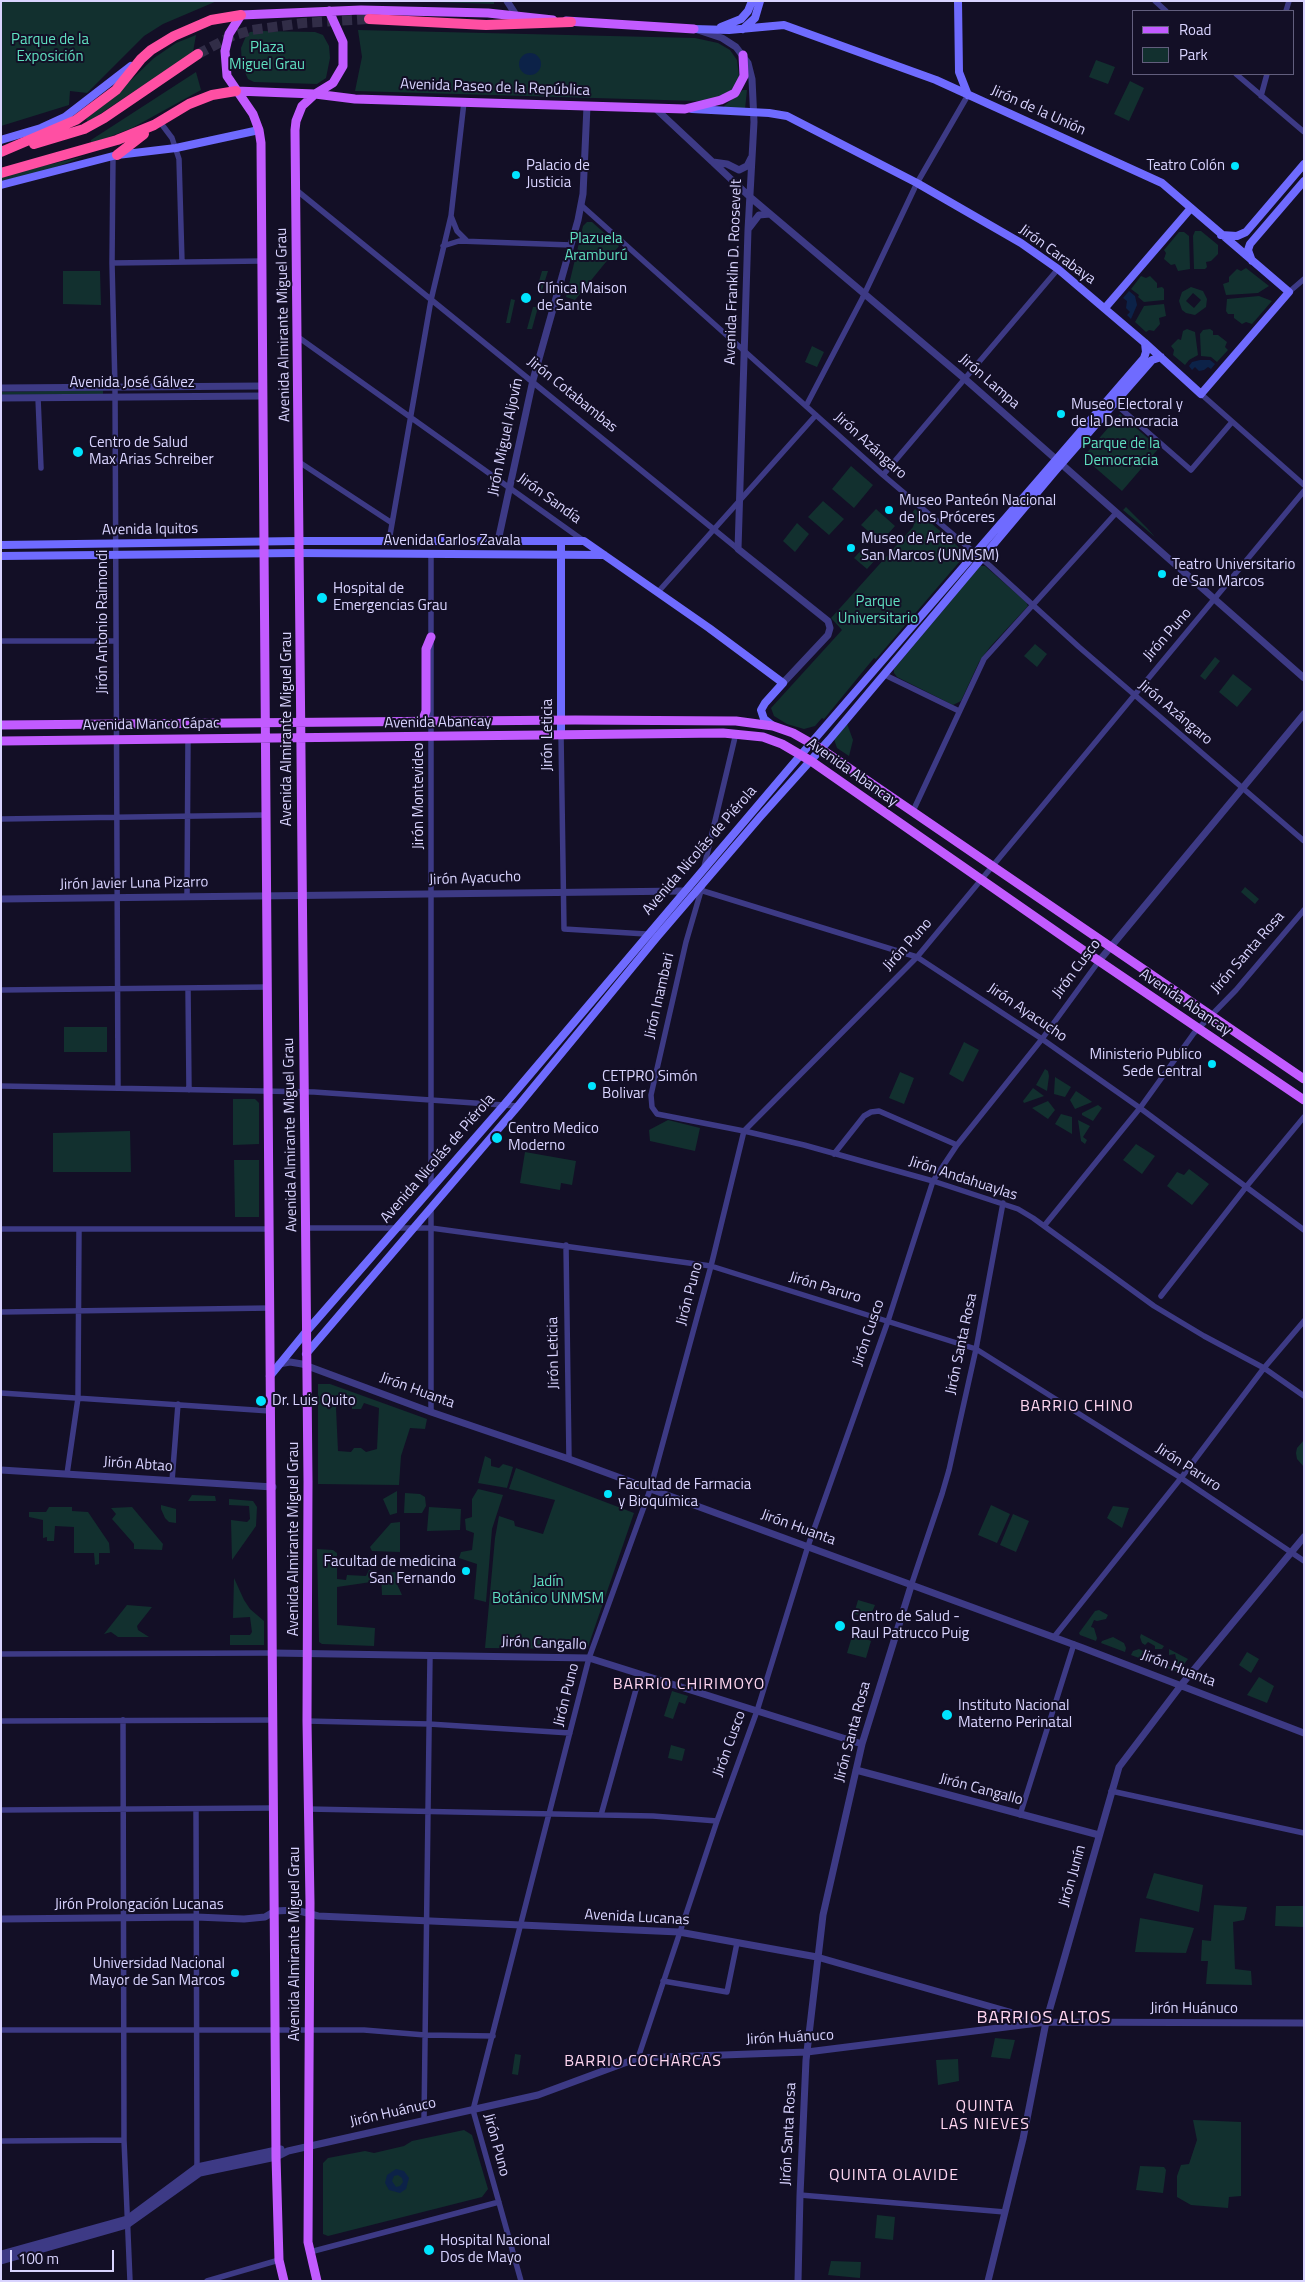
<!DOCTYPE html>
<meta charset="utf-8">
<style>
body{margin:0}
#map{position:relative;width:1305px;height:2282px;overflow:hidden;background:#130f26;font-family:"Titillium Web",sans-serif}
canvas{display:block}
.frame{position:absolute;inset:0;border:2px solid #d9d4ff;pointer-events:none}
.legend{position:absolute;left:1132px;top:10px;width:162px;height:65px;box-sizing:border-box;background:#130f26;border:1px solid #625e7d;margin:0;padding:6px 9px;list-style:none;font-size:15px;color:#d9d4ff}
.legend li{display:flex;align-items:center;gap:10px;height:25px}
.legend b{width:25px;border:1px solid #625e7d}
.scale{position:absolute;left:10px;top:2250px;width:104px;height:22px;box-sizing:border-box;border:2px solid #d9d4ff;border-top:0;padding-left:6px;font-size:15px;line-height:18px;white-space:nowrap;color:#d9d4ff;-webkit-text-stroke:4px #130f26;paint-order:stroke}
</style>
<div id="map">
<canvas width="1305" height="2282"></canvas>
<div class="frame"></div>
<ul class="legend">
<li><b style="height:6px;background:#c25bff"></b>Road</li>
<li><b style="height:14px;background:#12302f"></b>Park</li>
</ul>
<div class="scale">100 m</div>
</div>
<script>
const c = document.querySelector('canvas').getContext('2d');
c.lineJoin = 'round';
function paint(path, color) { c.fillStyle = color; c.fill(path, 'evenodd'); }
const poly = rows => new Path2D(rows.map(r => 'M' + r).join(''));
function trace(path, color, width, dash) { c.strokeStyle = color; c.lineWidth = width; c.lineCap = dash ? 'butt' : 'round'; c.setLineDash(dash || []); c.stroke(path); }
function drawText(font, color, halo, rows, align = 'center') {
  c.font = font + ' "Titillium Web",sans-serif'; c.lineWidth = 4; c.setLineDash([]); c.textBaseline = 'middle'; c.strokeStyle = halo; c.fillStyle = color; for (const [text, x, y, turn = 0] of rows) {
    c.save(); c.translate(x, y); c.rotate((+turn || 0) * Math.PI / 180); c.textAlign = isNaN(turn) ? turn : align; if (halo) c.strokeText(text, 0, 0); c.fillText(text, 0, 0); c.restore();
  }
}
paint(poly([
 [1,1,217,1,163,24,144,36,87,93,70,91,69,105,1,126],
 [404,1,494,1,494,4],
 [358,30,695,38,718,43,730,50,737,60,739,76,735,87,729,92,714,99,697,101,355,91,362,57],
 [259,31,315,32,323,35,329,46,330,58,326,78,317,84,254,82,248,79,242,66,241,48,246,36,250,32],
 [196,35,193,52,88,122,86,119,108,102,154,58,176,43],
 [1096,60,1115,67,1108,84,1089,77],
 [196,72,201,90,132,128,91,144,91,140],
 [1130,81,1144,88,1129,121,1114,114],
 [743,90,747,90,745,109,725,108,724,106],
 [85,156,45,171,1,181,1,176],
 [587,222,592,222,619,246,575,300,566,297,583,226],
 [1195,231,1201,231,1218,245,1218,254,1211,261,1206,262,1207,267,1205,269,1194,269,1193,236],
 [1179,232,1184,232,1189,236,1190,269,1178,271,1175,264,1171,265,1164,259,1166,253,1164,250],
 [1246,268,1269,286,1258,293,1226,295,1223,284,1229,282,1229,277,1237,269,1241,271],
 [63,271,100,271,101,305,63,304],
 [542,271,548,271,542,290,537,288],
 [1141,276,1146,278,1150,276,1157,283,1157,288,1162,287,1164,289,1164,300,1144,302,1138,297,1139,295,1131,289],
 [1191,287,1203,291,1207,299,1206,307,1195,315,1186,313,1182,310,1179,301,1182,292],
 [1193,293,1201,300,1194,308,1186,301],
 [1259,296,1272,301,1252,324,1246,322,1242,324,1234,318,1234,314,1228,314,1226,311,1227,299],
 [511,299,515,300,510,323,506,323],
 [1164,304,1166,316,1159,318,1160,324,1154,331,1149,330,1146,332,1135,322,1144,306],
 [533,307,538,307,532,329,527,329],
 [1187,329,1195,332,1198,355,1189,360,1185,365,1173,355,1174,350,1171,346,1178,339,1181,340,1183,331],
 [1210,329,1213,331,1213,335,1218,335,1227,342,1225,347,1228,350,1217,362,1211,357,1201,356,1200,334,1203,330],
 [812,346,824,352,817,367,805,362],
 [103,390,103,394,1,395,1,392],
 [1120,414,1159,448,1122,491,1083,457],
 [851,466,873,485,854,508,832,489],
 [823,501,844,519,829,535,808,517],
 [1126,507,1147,528,1155,537,1123,510],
 [876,509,895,526,881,542,861,525],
 [915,509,962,550,961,560,876,659,874,658,824,719,822,718,815,726,804,729,787,724,774,716,771,708,842,630,831,618,913,527,914,524,908,518],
 [797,523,809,534,795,552,783,541],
 [864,547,877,558,867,569,854,558],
 [980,566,985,566,1026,602,1028,606,990,647,979,662,961,701,953,705,897,677,894,673,894,669],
 [1035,644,1047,654,1037,667,1024,656],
 [1215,657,1220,661,1205,680,1200,676],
 [1233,674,1252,689,1237,707,1219,692],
 [846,721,853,740,849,756,837,748,834,739],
 [1245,887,1259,899,1255,904,1241,892],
 [64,1027,107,1027,107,1052,64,1052],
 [964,1042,979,1050,963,1082,949,1074],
 [1045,1069,1048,1071,1049,1076,1047,1091,1036,1085],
 [900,1072,914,1078,904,1104,889,1098],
 [1055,1077,1071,1087,1065,1097,1054,1094],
 [1033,1088,1044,1096,1024,1103,1023,1101],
 [1076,1091,1091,1101,1092,1102,1075,1109,1070,1100],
 [233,1099,255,1099,259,1103,259,1144,233,1145],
 [1048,1101,1055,1110,1048,1119,1032,1108],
 [1098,1105,1102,1108,1093,1121,1082,1115,1082,1113],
 [1061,1114,1072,1117,1072,1134,1055,1124],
 [668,1120,700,1128,695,1151,650,1141,649,1130],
 [1078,1120,1090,1126,1083,1137,1087,1140,1085,1144,1081,1141],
 [130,1131,131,1172,53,1172,53,1133],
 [1136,1144,1155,1156,1142,1174,1123,1160],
 [525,1152,576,1161,572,1185,561,1183,560,1190,520,1183],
 [234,1160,259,1160,259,1217,235,1217],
 [1189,1169,1209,1184,1192,1205,1167,1186,1177,1172,1184,1175],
 [318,1384,330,1384,427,1419,425,1429,410,1428,401,1456,399,1485,318,1484],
 [338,1403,352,1403,352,1409,361,1409,364,1403,379,1408,377,1449,366,1452,361,1448,354,1448,351,1452,338,1451,336,1408],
 [1304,1440,1304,1467,1297,1459,1296,1453,1297,1448],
 [485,1456,491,1459,491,1466,499,1468,503,1464,513,1467,507,1488,478,1483],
 [516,1468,634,1513,588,1647,582,1649,485,1648,495,1538,499,1516,514,1521,515,1526,543,1534,555,1500,509,1489],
 [478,1489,503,1495,492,1529,486,1602,474,1599,477,1564,459,1558,461,1552,472,1550,474,1533,466,1530,465,1519,472,1517,472,1499],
 [397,1491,397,1513,390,1515,383,1499],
 [405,1493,420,1494,425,1497,426,1506,422,1513,404,1513],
 [192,1495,215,1496,216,1501,188,1501],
 [229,1499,253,1501,257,1507,256,1526,232,1560,231,1520,247,1522,250,1519,249,1506,229,1505],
 [161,1505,176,1509,176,1523,169,1522,165,1518,161,1509],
 [991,1505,1010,1514,997,1543,978,1535],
 [1113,1506,1129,1508,1122,1528,1107,1518],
 [49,1507,72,1507,72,1511,88,1512,109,1543,110,1553,99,1553,99,1564,95,1565,94,1553,74,1553,74,1527,55,1526,54,1541,47,1541,47,1537,43,1538,43,1520,29,1517,29,1512,46,1512],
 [132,1507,163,1544,162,1550,134,1549,134,1544,112,1519,116,1514,111,1508],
 [429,1507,461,1509,460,1530,427,1531],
 [1013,1514,1029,1521,1016,1552,1000,1545],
 [400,1522,400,1552,372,1551,370,1547,391,1523],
 [317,1549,333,1550,337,1553,337,1579,346,1580,347,1575,366,1576,369,1570,377,1570,378,1581,337,1587,337,1625,375,1628,374,1646,322,1644,319,1642],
 [396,1572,396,1582,402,1595,382,1595,381,1574],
 [234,1578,244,1600,250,1609,264,1621,264,1645,230,1645,230,1635,250,1635,252,1632,250,1617,233,1618],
 [858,1600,875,1605,870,1617,854,1614],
 [127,1605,152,1607,137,1626,138,1630,149,1637,118,1637,111,1632,104,1634],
 [1099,1610,1108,1615,1106,1619,1097,1621,1094,1620,1091,1627,1094,1628,1097,1638,1096,1641,1080,1635,1079,1633,1095,1611],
 [853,1633,871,1641,866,1658,847,1653],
 [1141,1634,1164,1646,1162,1649,1155,1649,1155,1646,1148,1642,1145,1645,1142,1643,1140,1637],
 [1113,1637,1124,1643,1126,1648,1125,1652,1101,1643,1102,1641],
 [1139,1649,1155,1657,1157,1661,1155,1664,1131,1655,1133,1651],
 [1169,1649,1188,1659,1178,1672,1161,1666,1165,1662,1169,1667,1172,1666,1176,1658,1175,1654,1169,1655],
 [1247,1652,1259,1659,1251,1673,1239,1665],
 [1259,1677,1274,1686,1267,1703,1247,1695],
 [672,1691,688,1696,685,1704,679,1702,673,1719,664,1716],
 [671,1745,685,1749,682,1761,668,1758],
 [1154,1873,1203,1885,1199,1912,1146,1898],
 [1214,1905,1247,1907,1244,1920,1233,1922,1235,1969,1251,1971,1252,1985,1206,1984,1208,1961,1201,1961,1202,1940,1211,1941],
 [1276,1906,1304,1906,1304,1927,1275,1926],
 [1140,1918,1194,1928,1186,1953,1135,1952],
 [995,2038,1015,2040,1010,2059,991,2057],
 [515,2054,521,2055,518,2075,512,2074],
 [958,2059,959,2081,938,2085,936,2060],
 [1193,2120,1241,2122,1241,2196,1229,2197,1228,2208,1191,2205,1177,2197,1177,2176,1181,2165,1189,2164,1197,2140],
 [464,2130,472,2135,488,2189,482,2197,328,2236,323,2234,323,2163,328,2158,365,2151,374,2153,404,2146,412,2141],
 [1140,2166,1164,2167,1166,2170,1163,2193,1136,2190],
 [877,2215,895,2217,893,2240,875,2238],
 [831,2261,861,2262,860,2278,828,2275]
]), '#12302f');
paint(poly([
 '519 64a11 11 0 1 1 22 0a11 11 0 1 1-22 0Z',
 [1129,291,1135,296,1137,305,1131,319,1127,315,1130,312,1126,308,1127,301,1123,298],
 [1200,360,1210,360,1215,364,1211,369,1208,367,1204,370,1199,371,1195,367,1192,370,1189,366,1192,362],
 [396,2169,404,2171,409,2178,406,2189,400,2193,389,2190,385,2183,387,2175],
 [398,2175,402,2178,403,2182,400,2186,396,2187,392,2181,394,2176]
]), '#0c2248');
trace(poly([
 [198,54,232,36,252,30,303,23,369,19]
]), '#312d47', 10, [10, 5]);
trace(poly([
 [1155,1,1166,11],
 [1286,11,1289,1],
 [1236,74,1304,132],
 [1261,96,1267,74],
 [160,122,172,138,179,159,182,262],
 [113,156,112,263,115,387,118,1088],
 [295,189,738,549],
 [581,205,883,475,989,565,1079,647,1304,841],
 [451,216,457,231,466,240],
 [443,246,459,241,571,245],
 [112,263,262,261],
 [1289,292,1304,279],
 [298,337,584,541],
 [1201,394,1304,485],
 [38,398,41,468],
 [1112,401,1191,470,1232,422],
 [806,406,862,299,917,183,968,95],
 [299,462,392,523],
 [883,475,1058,269],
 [389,541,431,300,451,216,464,102],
 [431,554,431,1188],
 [658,592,816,415],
 [1,641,116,641],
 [885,675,959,711],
 [561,735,564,929,646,934],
 [913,811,984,659,1116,513],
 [1,819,265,815],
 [704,867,736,733],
 [703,884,686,942,651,1095,652,1107,657,1114,744,1131,804,1145,933,1181,1018,1209,1033,1218,1154,1306,1204,1336,1264,1368,1304,1396],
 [700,890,917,957,1042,1039,1140,1108,1304,1230],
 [187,897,188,738],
 [188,988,189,1090],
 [1,990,267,987],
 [1,1086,314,1092,518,1106],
 [834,1154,864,1116,871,1112,879,1111,957,1145],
 [1044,1226,1140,1108,1194,1033,1236,990,1304,910],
 [306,1228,431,1228,711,1266,976,1349,1181,1478,1304,1561],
 [1,1229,269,1229],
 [566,1245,569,1459],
 [1161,1296,1246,1187,1304,1117],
 [1,1312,270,1308],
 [1,1393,270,1411],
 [431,1412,431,1207],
 [67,1474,78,1398,79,1229],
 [172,1481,178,1404],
 [911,1586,942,1494,949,1470,976,1349,1003,1203],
 [1054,1637,1181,1478,1264,1368,1304,1321],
 [1,1654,273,1653],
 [123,1720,124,2140,130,2281],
 [1,1721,273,1720],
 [307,1721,429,1724,570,1733],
 [1111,1791,1304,1833],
 [196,1809,197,2167],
 [308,1809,653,1816,717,1821],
 [1,1810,273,1808],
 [601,1815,640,1675],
 [1020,1815,1074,1644],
 [663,1981,727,1992,737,1943],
 [1,2030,364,2030,425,2035,493,2036],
 [638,2058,717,1821,757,1711,808,1546,888,1321,933,1181,957,1145,1042,1039,1099,961],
 [424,2120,430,1656],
 [1,2141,124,2140],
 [800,2195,1005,2212],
 [310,2252,499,2202],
 [207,2281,279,2260],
 [521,2281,473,2110,589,1658,650,1490,711,1266,744,1131,917,957,1304,491]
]), '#3d3a85', 5.5);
trace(poly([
 [507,1,516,15],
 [698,30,722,38,736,47,748,63,752,79,754,122,748,230,738,549,828,621,830,628,828,635,783,683],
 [655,108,750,197,965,379,1304,678],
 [713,162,727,164,739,170,747,166,751,158],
 [749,228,759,215,770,214],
 [1,388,262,386],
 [1,398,262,396],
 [498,541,533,380,578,220,583,194,587,106],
 [1,899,684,891],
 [1099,961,1304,714],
 [279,1364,290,1362,302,1364,431,1412,569,1459,1083,1648,1304,1733],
 [1,1470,273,1487],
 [273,1653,589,1658,862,1744],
 [856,1770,1099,1835],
 [1,1919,196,1917,244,1919,265,1917,275,1911,296,1910,318,1916,679,1932,817,1957,1041,2021],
 [1,2254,127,2219,197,2167,281,2149],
 [1,2261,127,2225,200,2173,276,2157,288,2151,538,2095,638,2058,807,2052,1046,2022,1304,2023],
 [798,2281,800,2195,806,2060,823,1915,862,1744,911,1586],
 [988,2281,1023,2139,1046,2022,1119,1767,1182,1684,1304,1537]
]), '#3d3a85', 7);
trace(poly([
 [958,1,959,72,968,95],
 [721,27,741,19,748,11,752,1],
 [743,29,755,18,760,1],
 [692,109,769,113,787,116,917,183,1021,243,1058,269,1145,343,1201,394,1289,292,1162,183,936,80,784,25,729,30,694,29],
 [1,140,41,128,65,117,131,66],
 [1,185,117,155,176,148,259,130],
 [1221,235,1237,236,1246,232,1304,164],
 [1252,261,1248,250,1250,244,1304,181],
 [1105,308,1191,208],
 [561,541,561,735],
 [1,545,299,541,584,541,709,628,783,683,765,703,761,710,764,719,773,726],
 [1,556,296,553,604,555],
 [306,1354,518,1106,657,937,760,817,829,740,1056,470,1152,360,1161,357],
 [270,1376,305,1333,504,1105,793,764,1118,388,1144,358,1146,352,1145,343]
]), '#6f6bff', 8);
trace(poly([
 [566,21,694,29],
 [236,91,315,94,355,99,685,109,721,100,735,93,744,76,743,55],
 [422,722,426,711,426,649,431,637],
 [1,725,575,720,736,721,773,726,793,733,821,749,1304,1079],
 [1,741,723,733,763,737,782,744,811,761,1071,942,1304,1100],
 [284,2281,279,2260,276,2157,261,143,259,130,253,114,227,76,225,51,229,34,241,15,361,10,488,13,553,20],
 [317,2281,308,2242,310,1903,307,1721,308,1481,295,130,296,121,302,106,315,94,333,83,343,66,343,42,329,11]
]), '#c25bff', 9);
trace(poly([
 [369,19,486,25,571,22],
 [34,144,84,129,104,118,198,54],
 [1,152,76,120,116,90,141,59,151,50,174,36,211,20,241,15],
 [117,155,144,134],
 [1,173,117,140,154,125,189,104,212,95,236,91]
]), '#ff4fa3', 10);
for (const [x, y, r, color] of [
 [1235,166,5,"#00e5ff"],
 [516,175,5,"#00e5ff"],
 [526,298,6,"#00e5ff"],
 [1061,414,5,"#00e5ff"],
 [78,452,6,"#00e5ff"],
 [889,510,5,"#00e5ff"],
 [851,548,5,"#00e5ff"],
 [1162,574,5,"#00e5ff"],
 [322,598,6,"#00e5ff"],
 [1212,1064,5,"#00e5ff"],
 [592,1086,5,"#00e5ff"],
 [497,1138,6,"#00e5ff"],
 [261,1401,6,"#00e5ff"],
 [608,1494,5,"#00e5ff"],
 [466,1571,5,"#00e5ff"],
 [840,1626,6,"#00e5ff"],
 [947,1715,6,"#00e5ff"],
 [235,1973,5,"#00e5ff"],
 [429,2250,6,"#00e5ff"]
]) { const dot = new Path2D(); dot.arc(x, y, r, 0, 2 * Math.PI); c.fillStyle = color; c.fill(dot); trace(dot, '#130f26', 2); }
drawText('15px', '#5fe0c0', '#130f26', [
 ["Parque de la",50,40],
 ["Exposición",50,57],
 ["Plaza",267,48],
 ["Miguel Grau",267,65],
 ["Plazuela",596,239],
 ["Aramburú",596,256],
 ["Parque de la",1121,444],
 ["Democracia",1121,461],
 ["Parque",878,602],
 ["Universitario",878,619],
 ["Jadín",548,1582],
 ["Botánico UNMSM",548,1599]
]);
drawText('15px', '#d9d4ff', '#130f26', [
 ["Avenida Paseo de la República",495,88,2],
 ["Jirón de la Unión",1038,111,24],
 ["Jirón Carabaya",1057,255,36],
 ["Avenida Franklin D. Roosevelt",734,272,-88],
 ["Avenida Almirante Miguel Grau",284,325,-91],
 ["Jirón Lampa",989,382,41],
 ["Avenida José Gálvez",132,383],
 ["Jirón Cotabambas",572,395,39],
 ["Jirón Miguel Aljovín",506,437,-78],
 ["Jirón Azángaro",870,446,42],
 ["Jirón Sandía",549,499,36],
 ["Avenida Iquitos",150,530,-1],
 ["Avenida Carlos Zavala",452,541],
 ["Jirón Antonio Raimondi",103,622,-90],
 ["Jirón Puno",1168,635,-49],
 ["Jirón Azángaro",1175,713,40],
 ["Avenida Abancay",438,723,-1],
 ["Avenida Manco Cápac",151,725,-1],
 ["Avenida Almirante Miguel Grau",287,729,-90],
 ["Jirón Leticia",548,735,-90],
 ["Avenida Abancay",852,773,35],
 ["Jirón Montevideo",419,796,-90],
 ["Avenida Nicolás de Piérola",700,851,-49],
 ["Jirón Ayacucho",475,879,-2],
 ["Jirón Javier Luna Pizarro",134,884,-1],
 ["Jirón Puno",908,945,-48],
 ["Jirón Santa Rosa",1248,953,-49],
 ["Jirón Cusco",1077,969,-53],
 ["Jirón Inambari",660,996,-77],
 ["Avenida Abancay",1185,1003,34],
 ["Jirón Ayacucho",1027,1013,34],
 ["Avenida Almirante Miguel Grau",291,1135,-91],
 ["Avenida Nicolás de Piérola",438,1159,-49],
 ["Jirón Andahuaylas",963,1179,18],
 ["Jirón Paruro",825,1288,17],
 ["Jirón Puno",690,1294,-75],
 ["Jirón Cusco",869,1333,-71],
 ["Jirón Santa Rosa",962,1344,-78],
 ["Jirón Leticia",554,1353,-91],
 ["Jirón Huanta",417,1391,20],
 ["Jirón Abtao",138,1465,4],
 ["Jirón Paruro",1188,1468,33],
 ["Jirón Huanta",798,1528,20],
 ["Avenida Almirante Miguel Grau",294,1539,-90],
 ["Jirón Cangallo",544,1644,2],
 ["Jirón Huanta",1178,1669,21],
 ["Jirón Puno",567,1695,-76],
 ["Jirón Santa Rosa",853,1732,-75],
 ["Jirón Cusco",730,1744,-70],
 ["Jirón Cangallo",981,1790,15],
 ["Jirón Junín",1073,1876,-74],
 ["Jirón Prolongación Lucanas",139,1905],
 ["Avenida Lucanas",637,1918,3],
 ["Avenida Almirante Miguel Grau",295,1944,-90],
 ["Jirón Huánuco",1194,2009],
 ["Jirón Huánuco",790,2038,-3],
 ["Jirón Huánuco",393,2113,-13],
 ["Jirón Santa Rosa",789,2134,-87],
 ["Jirón Puno",496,2145,75]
]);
drawText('15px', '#d9d4ff', '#130f26', [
 ["Palacio de",526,166],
 ["Justicia",526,183],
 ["Teatro Colón",1225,166,"right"],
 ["Clínica Maison",537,289],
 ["de Sante",537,306],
 ["Museo Electoral y",1071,405],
 ["de la Democracia",1071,422],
 ["Centro de Salud",89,443],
 ["Max Arias Schreiber",89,460],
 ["Museo Panteón Nacional",899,501],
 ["de los Próceres",899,518],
 ["Museo de Arte de",861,539],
 ["San Marcos (UNMSM)",861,556],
 ["Teatro Universitario",1172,565],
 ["de San Marcos",1172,582],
 ["Hospital de",333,589],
 ["Emergencias Grau",333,606],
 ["Ministerio Publico",1202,1055,"right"],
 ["Sede Central",1202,1072,"right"],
 ["CETPRO Simón",602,1077],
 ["Bolivar",602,1094],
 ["Centro Medico",508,1129],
 ["Moderno",508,1146],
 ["Dr. Luis Quito",272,1401],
 ["Facultad de Farmacia",618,1485],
 ["y Bioquímica",618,1502],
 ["Facultad de medicina",456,1562,"right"],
 ["San Fernando",456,1579,"right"],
 ["Centro de Salud -",851,1617],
 ["Raul Patrucco Puig",851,1634],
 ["Instituto Nacional",958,1706],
 ["Materno Perinatal",958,1723],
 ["Universidad Nacional",225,1964,"right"],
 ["Mayor de San Marcos",225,1981,"right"],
 ["Hospital Nacional",440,2241],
 ["Dos de Mayo",440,2258]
], 'left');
c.letterSpacing = '1px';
drawText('16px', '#ffd6f0', '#130f26', [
 ["BARRIO CHINO",1077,1407],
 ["BARRIO CHIRIMOYO",689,1685],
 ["BARRIO COCHARCAS",643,2062],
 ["QUINTA",985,2107],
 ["LAS NIEVES",985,2125],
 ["QUINTA OLAVIDE",894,2176]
]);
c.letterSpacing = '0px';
c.letterSpacing = '1px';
drawText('18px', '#ffd6f0', '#130f26', [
 ["BARRIOS ALTOS",1044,2019]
]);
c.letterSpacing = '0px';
</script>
